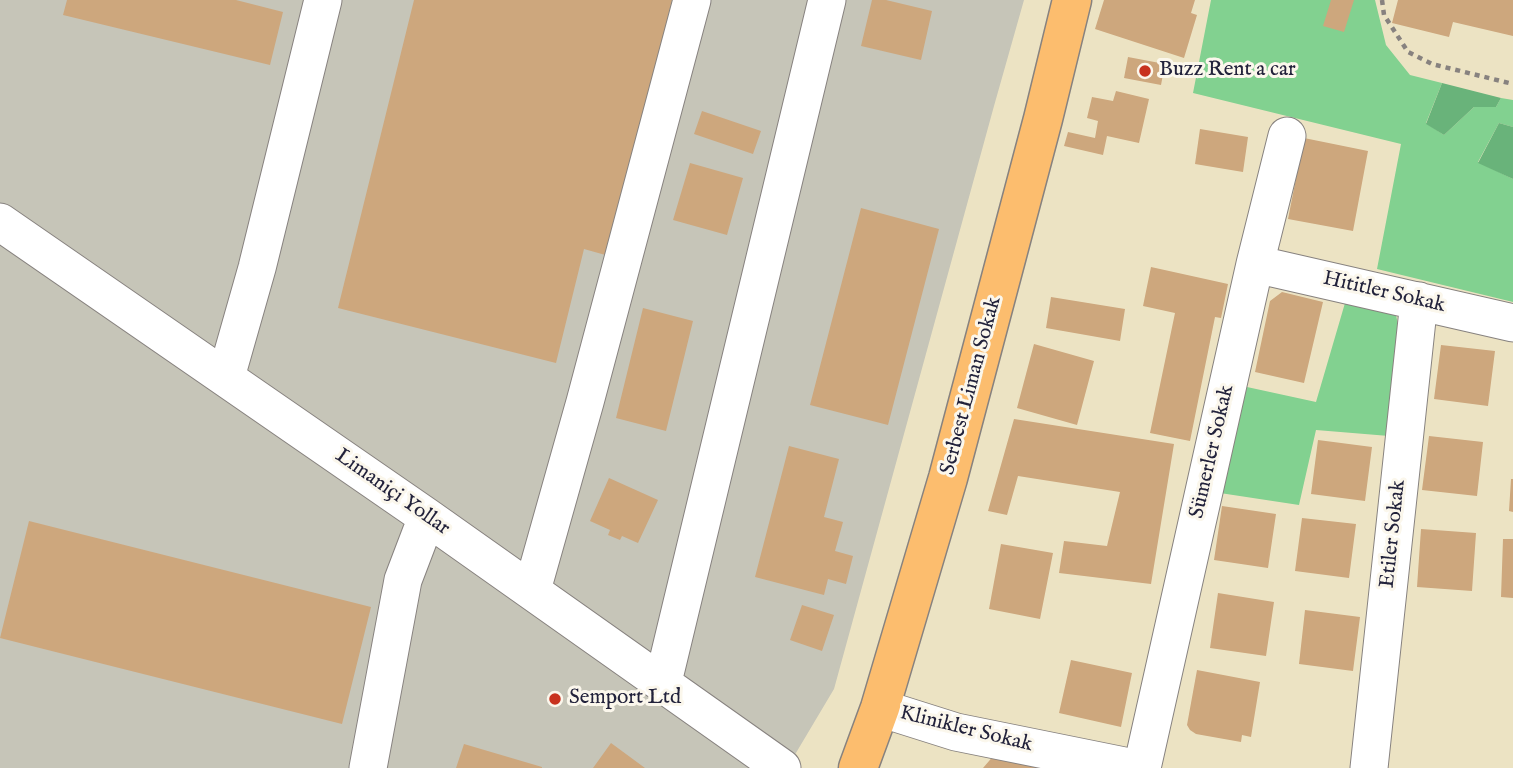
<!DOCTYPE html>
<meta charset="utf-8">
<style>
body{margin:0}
canvas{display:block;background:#ece3c3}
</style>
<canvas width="1513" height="768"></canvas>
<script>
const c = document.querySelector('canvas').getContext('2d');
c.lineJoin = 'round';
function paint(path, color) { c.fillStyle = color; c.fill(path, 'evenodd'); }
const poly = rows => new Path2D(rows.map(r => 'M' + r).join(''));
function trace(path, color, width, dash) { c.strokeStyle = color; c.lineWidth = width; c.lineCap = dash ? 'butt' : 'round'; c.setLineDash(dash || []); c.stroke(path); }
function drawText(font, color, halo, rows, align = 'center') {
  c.font = font + ' "IM FELL English",serif'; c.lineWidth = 6; c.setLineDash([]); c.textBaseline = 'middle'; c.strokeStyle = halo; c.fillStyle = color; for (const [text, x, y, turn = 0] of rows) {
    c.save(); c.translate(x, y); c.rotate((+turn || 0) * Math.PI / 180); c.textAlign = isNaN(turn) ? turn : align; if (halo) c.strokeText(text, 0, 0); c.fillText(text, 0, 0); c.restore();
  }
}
paint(poly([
 [0,0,1024,0,994,106,834,689,787,768,0,768]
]), '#c6c5b8');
paint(poly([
 [1211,0,1375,0,1386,45,1410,75,1442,83,1426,123,1444,135,1474,107,1496,107,1501,98,1513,100,1513,127,1499,123,1478,162,1513,179,1513,302,1377,269,1401,144,1193,93],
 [1345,303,1396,315,1400,334,1389,436,1316,430,1299,505,1220,493,1247,387,1316,402]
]), '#82d190');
paint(poly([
 [1442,83,1501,98,1496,107,1474,107,1444,135,1426,124],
 [1499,123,1513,127,1513,179,1478,163]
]), '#69b37a');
paint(poly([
 [67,0,236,0,283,12,270,65,63,15],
 [414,0,672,0,609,256,584,249,556,363,338,308],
 [872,0,886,0,932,11,921,60,861,46],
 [1104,0,1195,0,1191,13,1197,15,1184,58,1095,29],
 [1331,0,1354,0,1344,32,1323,26],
 [1398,0,1513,0,1513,36,1453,22,1449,37,1392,23],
 [1128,57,1165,64,1161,85,1124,78],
 [1116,91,1149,99,1139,143,1107,136,1103,155,1064,146,1068,132,1095,138,1098,121,1087,118,1092,97,1113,101],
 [702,111,761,131,753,154,694,134],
 [1200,129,1248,137,1243,172,1195,164],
 [1304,138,1368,151,1353,231,1288,219],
 [690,163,743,178,727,235,673,220],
 [861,208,939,229,888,425,810,405],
 [1151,267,1228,284,1221,318,1215,317,1190,441,1150,433,1175,313,1143,306],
 [1282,292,1323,302,1304,383,1255,372,1270,301],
 [1051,297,1125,309,1120,341,1046,328],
 [643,308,693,321,666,431,616,418],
 [1034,344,1094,361,1077,425,1017,408],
 [1441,345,1495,351,1488,406,1434,399],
 [1014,419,1174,444,1151,584,1059,573,1064,541,1107,546,1120,492,1018,476,1007,515,988,511],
 [1429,436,1483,442,1477,496,1422,490],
 [1318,440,1372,447,1365,501,1311,494],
 [789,446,839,459,824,517,843,522,835,551,853,556,846,584,828,579,824,595,755,577],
 [609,478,658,500,638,543,622,536,620,540,608,535,610,530,590,521],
 [1511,479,1513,479,1513,512,1509,511],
 [1222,506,1276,514,1268,568,1214,560],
 [1302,518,1356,524,1349,578,1295,571],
 [29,521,371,607,342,724,0,638],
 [1421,529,1476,533,1472,591,1417,587],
 [1503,539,1513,539,1513,598,1501,597],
 [1001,544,1053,553,1040,619,989,609],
 [1218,593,1274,602,1266,656,1210,648],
 [802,605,834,615,822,651,790,640],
 [1305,610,1360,617,1353,671,1299,664],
 [1071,660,1132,673,1121,727,1059,713],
 [1197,670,1260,682,1251,737,1242,735,1241,742,1196,734,1190,730,1187,725],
 [611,743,645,768,593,768],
 [464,744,542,767,542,768,456,768],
 [1001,747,1073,768,983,768]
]), '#cda77d');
const minor = poly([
 [0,222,427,517,782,768],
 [1255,264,1513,323],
 [226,377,257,268,323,0],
 [532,590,585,402,692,0],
 [663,682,827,0],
 [880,708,956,732,1134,768],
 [368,768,403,580,427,517],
 [1142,768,1255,264,1287,136],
 [1369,768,1419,301]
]);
const major = poly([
 [858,768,880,708,948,478,1043,119,1072,0]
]);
trace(minor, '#87827f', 39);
trace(major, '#87827f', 41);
trace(poly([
 [1382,0,1384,15,1408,52,1432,64,1513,84]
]), '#87827f', 4.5, [5, 5]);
trace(minor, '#fff', 37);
trace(major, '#fcbd6e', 38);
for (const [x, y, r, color] of [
 [1145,71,7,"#c8321e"],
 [555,699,7,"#c8321e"]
]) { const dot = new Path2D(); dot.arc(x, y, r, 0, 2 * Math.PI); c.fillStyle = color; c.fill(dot); trace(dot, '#fbf7ec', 2.5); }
drawText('21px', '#22223b', '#fbf7ec', [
 ["Buzz Rent a car",1159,71],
 ["Semport Ltd",569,699]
], 'left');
drawText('21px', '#22223b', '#fbf7ec', [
 ["Hititler Sokak",1384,293,13],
 ["Serbest Liman Sokak",972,386,-75],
 ["Sümerler Sokak",1213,452,-77],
 ["Limaniçi Yollar",392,493,35],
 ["Etiler Sokak",1394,534,-84],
 ["Klinikler Sokak",966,730,14]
]);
</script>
